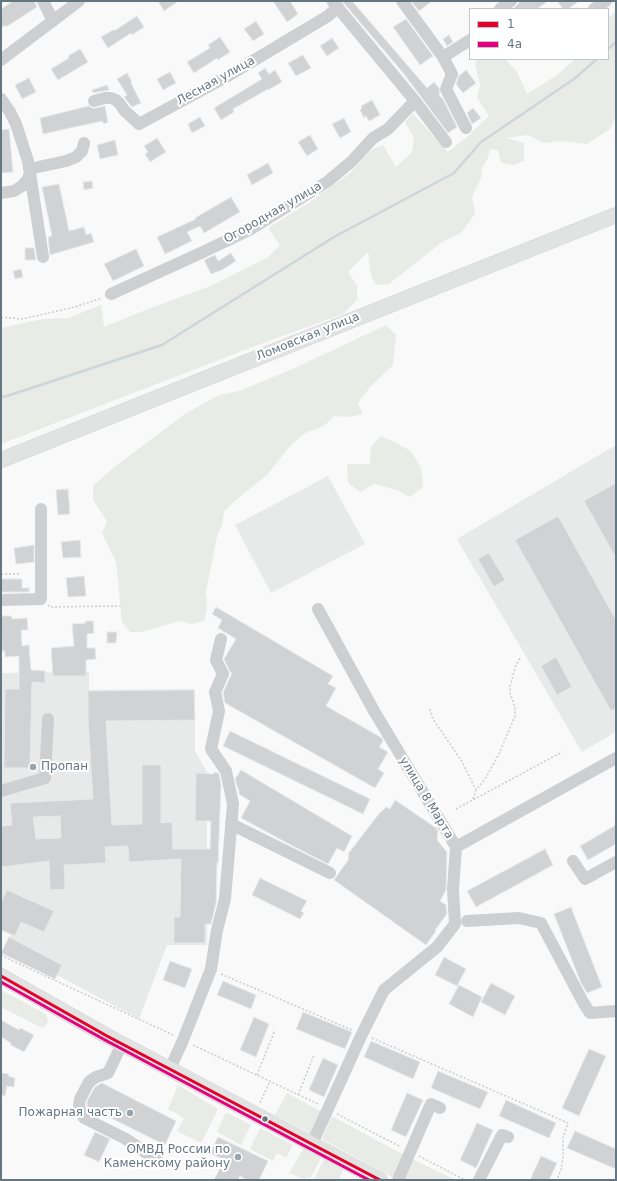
<!DOCTYPE html>
<meta charset="utf-8">
<style>
body{margin:0}
#map{position:relative;width:617px;height:1181px;overflow:hidden;background:#f9f9f9;font-family:"DejaVu Sans",sans-serif}
canvas{display:block}
.frame{position:absolute;inset:0;border:2px solid #657683;pointer-events:none}
.legend{position:absolute;left:469px;top:8px;width:140px;height:52px;box-sizing:border-box;background:#fff;border:1px solid #c1c8cd;margin:0;padding:5px 7px;list-style:none;font-size:12px;color:#657683}
.legend li{display:flex;align-items:center;gap:8px;height:20px}
.legend b{width:20px;border:1px solid #c1c8cd}
</style>
<div id="map">
<canvas width="617" height="1181"></canvas>
<div class="frame"></div>
<ul class="legend">
<li><b style="height:5px;background:#e4002b"></b>1</li>
<li><b style="height:5px;background:#e5007d"></b>4а</li>
</ul>
</div>
<script>
const c = document.querySelector('canvas').getContext('2d');
c.lineJoin = 'round';
function paint(path, color) { c.fillStyle = color; c.fill(path, 'evenodd'); }
const poly = rows => new Path2D(rows.map(r => 'M' + r).join(''));
function trace(path, color, width, dash) { c.strokeStyle = color; c.lineWidth = width; c.lineCap = dash ? 'butt' : 'round'; c.setLineDash(dash || []); c.stroke(path); }
function drawText(font, color, halo, rows, align = 'center') {
  c.font = font + ' "DejaVu Sans",sans-serif'; c.lineWidth = 4; c.setLineDash([]); c.textBaseline = 'middle'; c.strokeStyle = halo; c.fillStyle = color; for (const [text, x, y, turn = 0] of rows) {
    c.save(); c.translate(x, y); c.rotate((+turn || 0) * Math.PI / 180); c.textAlign = isNaN(turn) ? turn : align; if (halo) c.strokeText(text, 0, 0); c.fillText(text, 0, 0); c.restore();
  }
}
paint(poly([
 [616,445,616,732,582,752,457,539],
 [328,476,365,544,271,593,235,525],
 [89,672,89,690,195,689,195,751,207,772,207,945,167,945,139,1019,5,947,16,925,1,918,1,673]
]), '#e8e9e9');
paint(poly([
 [616,11,616,118,615,118,610,129,587,144,560,141,544,143,528,135,506,138,524,143,524,161,514,165,501,163,498,150,490,149,487,160,482,168,481,178,472,197,475,214,461,233,442,242,389,284,376,285,371,275,368,252,348,272,357,286,357,300,343,314,255,346,1,444,1,328,43,319,68,318,101,305,104,327,138,313,213,285,267,258,280,245,268,228,313,200,349,174,371,150,383,145,396,167,412,152,414,138,405,122,413,114,448,152,467,137,489,116,477,98,480,85,475,63,477,59,505,59,517,72,527,94,557,75,575,59,608,59,608,19],
 [386,325,396,335,393,365,370,387,358,403,363,414,349,417,334,416,324,426,305,433,289,447,267,475,243,494,224,511,222,526,217,536,206,592,207,609,204,621,192,624,179,621,142,632,130,632,122,622,116,562,102,533,107,521,93,500,93,486,113,468,185,414,219,395,239,391,295,368],
 [381,436,394,442,411,451,421,468,423,487,410,497,397,490,374,484,360,492,348,483,347,464,370,464,371,447],
 [1,990,46,1014,48,1021,47,1024,43,1027,40,1027,1,1007],
 [178,1085,218,1109,201,1143,177,1131,184,1118,168,1109],
 [287,1093,322,1112,312,1134,275,1115],
 [226,1112,251,1125,241,1145,217,1132],
 [332,1116,404,1155,394,1178,322,1139],
 [260,1128,293,1145,286,1158,277,1153,273,1161,250,1149],
 [304,1148,321,1158,311,1177,306,1178,304,1179,289,1173],
 [324,1159,343,1170,339,1180,316,1180,314,1179],
 [412,1159,456,1180,405,1180,404,1179]
]), '#e8ebe6');
trace(poly([
 [608,49,616,42],
 [1,396,4,397,162,345,334,237,454,173,481,142,574,79,597,59]
]), '#ced6d9', 2.5);
const building = poly([
 [13,1,34,1,37,7,6,27,5,25,1,28,1,9,13,1],
 [158,1,179,1,164,11,158,1],
 [273,1,290,1,298,14,287,22,273,1],
 [342,1,352,1,427,88,434,82,439,88,440,94,439,95,443,99,457,127,448,133,404,74,342,1],
 [411,1,432,1,419,11,411,1],
 [521,1,548,1,537,9,513,9,521,1],
 [557,1,579,1,568,9,563,9,557,1],
 [137,16,144,27,132,35,131,33,108,48,101,37,113,30,114,31,137,16],
 [406,19,433,56,420,65,393,27,406,19],
 [256,21,264,34,253,41,244,29,256,21],
 [449,35,453,42,447,46,443,39,449,35],
 [220,37,230,52,218,60,217,58,194,73,187,62,210,48,208,45,220,37],
 [332,38,339,48,327,56,320,46,332,38],
 [80,49,88,62,58,80,51,69,69,58,68,56,80,49],
 [303,55,311,68,296,76,288,63,303,55],
 [265,68,269,74,275,70,282,82,268,90,268,89,233,109,234,112,221,120,214,108,262,79,258,73,265,68],
 [466,70,476,83,463,93,456,84,459,76,466,70],
 [170,72,176,83,163,90,157,79,170,72],
 [127,73,132,82,131,83,141,103,132,107,124,97,127,95,117,79,127,73],
 [29,78,36,92,22,99,15,85,29,78],
 [107,85,109,90,103,91,93,93,92,90,107,85],
 [372,100,380,115,369,121,366,116,364,118,360,110,362,108,361,106,372,100],
 [89,106,92,108,96,108,105,106,108,122,104,124,102,121,43,134,40,118,89,106],
 [473,108,481,118,472,124,467,113,473,108],
 [200,117,205,126,192,133,188,124,200,117],
 [344,118,351,132,340,138,332,124,344,118],
 [9,129,13,172,1,173,1,130,9,129],
 [310,135,318,149,307,156,298,142,310,135],
 [157,138,166,152,150,162,145,154,148,152,144,146,157,138],
 [115,140,118,155,100,159,97,145,115,140],
 [268,163,273,173,252,185,247,175,268,163],
 [92,181,93,188,84,190,83,182,92,181],
 [59,184,69,231,84,227,86,235,91,233,94,242,50,255,48,237,52,236,42,187,59,184],
 [231,197,240,212,204,233,200,226,187,232,192,241,165,254,157,237,196,219,195,218,231,197],
 [25,248,34,248,36,260,25,260,25,248],
 [136,249,144,266,113,281,104,264,136,249],
 [231,253,236,261,222,270,211,274,204,260,215,255,218,261,231,253],
 [21,269,23,277,15,279,13,271,21,269],
 [616,483,616,558,584,501,616,483],
 [68,489,70,514,58,515,56,490,68,489],
 [558,516,616,620,616,708,611,711,515,540,558,516],
 [80,540,81,557,63,558,61,542,80,540],
 [34,545,34,562,16,564,14,548,34,545],
 [489,553,505,580,494,587,478,559,489,553],
 [84,576,86,596,68,597,66,578,84,576],
 [1,579,22,579,22,588,29,588,29,592,1,592,1,579],
 [216,607,333,676,328,684,336,688,326,706,382,738,383,741,379,747,388,752,378,769,384,773,375,788,225,703,223,693,232,673,230,672,224,659,236,639,218,628,222,620,212,614,216,607],
 [1,616,11,616,12,619,27,618,28,630,21,630,22,646,29,645,31,670,45,671,45,683,32,682,30,768,4,768,5,689,19,689,19,656,5,657,5,651,2,651,1,616],
 [86,621,93,621,94,633,87,634,87,648,95,648,96,659,86,660,86,676,53,676,51,648,74,646,72,624,86,623,86,621],
 [107,632,117,632,116,643,107,643,107,632],
 [556,657,572,687,557,695,541,666,556,657],
 [194,690,195,720,106,721,112,825,142,824,142,765,161,765,161,823,172,822,173,849,210,849,211,821,195,821,196,773,214,774,214,772,218,773,219,774,221,785,218,863,217,863,216,903,211,924,205,924,205,943,174,943,174,917,180,917,181,859,129,862,128,846,105,847,106,863,64,865,65,889,50,890,49,861,1,867,1,826,12,825,10,803,93,799,88,721,88,691,194,690],
 [60,816,61,838,36,839,33,817,60,816],
 [230,731,370,799,363,814,223,746,230,731],
 [241,770,352,836,344,852,337,848,328,864,289,844,241,818,250,801,239,794,239,790,238,789,235,779,241,770],
 [395,800,436,828,438,831,437,840,447,852,446,890,440,901,446,905,447,914,435,930,436,931,426,945,334,880,349,859,348,858,349,855,348,854,378,815,386,807,390,809,395,800],
 [616,825,616,844,588,860,580,846,616,825],
 [545,849,553,865,476,907,467,891,545,849],
 [260,878,307,901,301,911,304,913,300,919,252,895,260,878],
 [7,890,54,911,44,932,21,922,15,936,1,930,1,902,7,890],
 [571,907,602,987,587,993,581,983,554,914,571,907],
 [9,937,62,965,55,979,1,953,9,937],
 [444,957,466,969,457,986,435,975,444,957],
 [170,961,192,969,185,988,163,980,170,961],
 [223,981,256,995,251,1009,217,995,223,981],
 [491,983,515,996,505,1015,481,1002,491,983],
 [459,985,482,997,473,1017,449,1004,459,985],
 [303,1012,352,1032,345,1049,296,1029,303,1012],
 [254,1017,269,1024,256,1057,240,1050,254,1017],
 [1,1020,19,1030,20,1028,34,1035,24,1052,11,1045,11,1043,1,1037,1,1020],
 [371,1041,420,1062,413,1079,364,1057,371,1041],
 [589,1049,606,1056,579,1116,562,1108,589,1049],
 [323,1058,338,1065,324,1097,309,1090,323,1058],
 [438,1071,488,1092,480,1109,431,1088,438,1071],
 [1,1073,9,1074,8,1076,15,1078,14,1087,7,1086,5,1096,1,1095,1,1073],
 [102,1083,176,1121,165,1145,87,1106,87,1101,95,1087,102,1083],
 [407,1093,423,1100,406,1137,391,1130,407,1093],
 [506,1100,556,1123,549,1138,499,1116,506,1100],
 [477,1123,493,1130,476,1168,460,1160,477,1123],
 [575,1131,616,1149,616,1169,567,1148,575,1131],
 [95,1132,110,1139,99,1162,84,1155,95,1132],
 [218,1137,268,1161,259,1180,247,1180,240,1176,238,1180,214,1180,224,1160,210,1153,218,1137],
 [541,1156,557,1163,549,1180,530,1180,541,1156]
]);
paint(building, '#d0d2d3');
trace(building, '#e8e8e8', 1);
const major = poly([
 [1,460,616,215],
 [1,976,107,1036,380,1180]
]);
trace(major, '#d5d6d7', 16);
trace(poly([
 [1,317,22,319,75,307,102,298],
 [1,574,19,574],
 [48,605,50,607,121,606],
 [430,709,433,719,461,760,476,790],
 [473,799,476,790,485,779,499,754,515,716,515,707,510,693,510,686,516,665,520,658],
 [456,809,562,752],
 [1,955,13,961,173,1035],
 [221,974,352,1030],
 [372,1038,568,1123,563,1137,563,1158,561,1169,557,1180],
 [193,1045,318,1104],
 [257,1075,275,1030],
 [298,1095,314,1055],
 [260,1103,270,1081],
 [337,1114,401,1147],
 [419,1156,465,1180]
]), '#cbcccd', 1.5, [2, 2]);
trace(poly([
 [43,1,53,21],
 [402,1,443,57,470,40],
 [333,2,415,101,446,142],
 [500,9,511,1],
 [594,9,606,1],
 [443,57,452,74,446,89,466,128],
 [1,60,79,1],
 [1,99,10,112,16,124,28,161,30,173,28,179,22,186,14,191,1,193],
 [94,101,105,98,111,98,116,100,120,104,124,110,139,124,226,77,328,16,338,7],
 [29,169,66,161,76,157,82,151,84,143],
 [30,173,43,257],
 [111,294,203,252,251,229,327,182,352,161,373,138,388,129,415,101],
 [1,600,41,599,41,509],
 [318,609,374,711,456,847,616,758],
 [1,791,45,778,48,719],
 [231,824,330,873],
 [573,861,585,879,616,862],
 [467,921,519,918,541,923,583,1002,590,1013,616,1011],
 [122,1044,108,1073,96,1077,89,1082,80,1099,79,1106,81,1113,84,1118,126,1139,158,1161],
 [170,1069,183,1040,211,969,217,930,225,899,233,804,226,771,211,749,219,711,215,692,223,674,216,660,221,639],
 [312,1144,362,1034,384,990,437,947,455,924,453,889,456,847],
 [398,1180,431,1104,440,1108],
 [479,1180,502,1135,508,1137]
]), '#cecfd0', 12);
trace(major, '#e1e2e2', 15);
trace(poly([
 [1,976,107,1036,380,1180]
]), '#e4002b', 3);
trace(poly([
 [1,982,105,1040,369,1180]
]), '#e5007d', 3);
for (const [x, y, r, color] of [
 [33,767,4,"#99a4ac"],
 [130,1113,4,"#99a4ac"],
 [265,1119,3.5,"#657683"],
 [238,1157,4,"#99a4ac"]
]) { const dot = new Path2D(); dot.arc(x, y, r, 0, 2 * Math.PI); c.fillStyle = color; c.fill(dot); trace(dot, '#fff', 1.5); }
drawText('12px', '#657683', '#fff', [
 ["Лесная улица",216,81,-29],
 ["Огородная улица",273,213,-30],
 ["Ломовская улица",308,337,-22],
 ["улица 8 Марта",426,798,59]
]);
drawText('12px', '#657683', '#fff', [
 ["Пропан",41,767,"left"],
 ["Пожарная часть",122,1113],
 ["ОМВД России по",230,1150],
 ["Каменскому району",230,1164]
], 'right');
</script>
